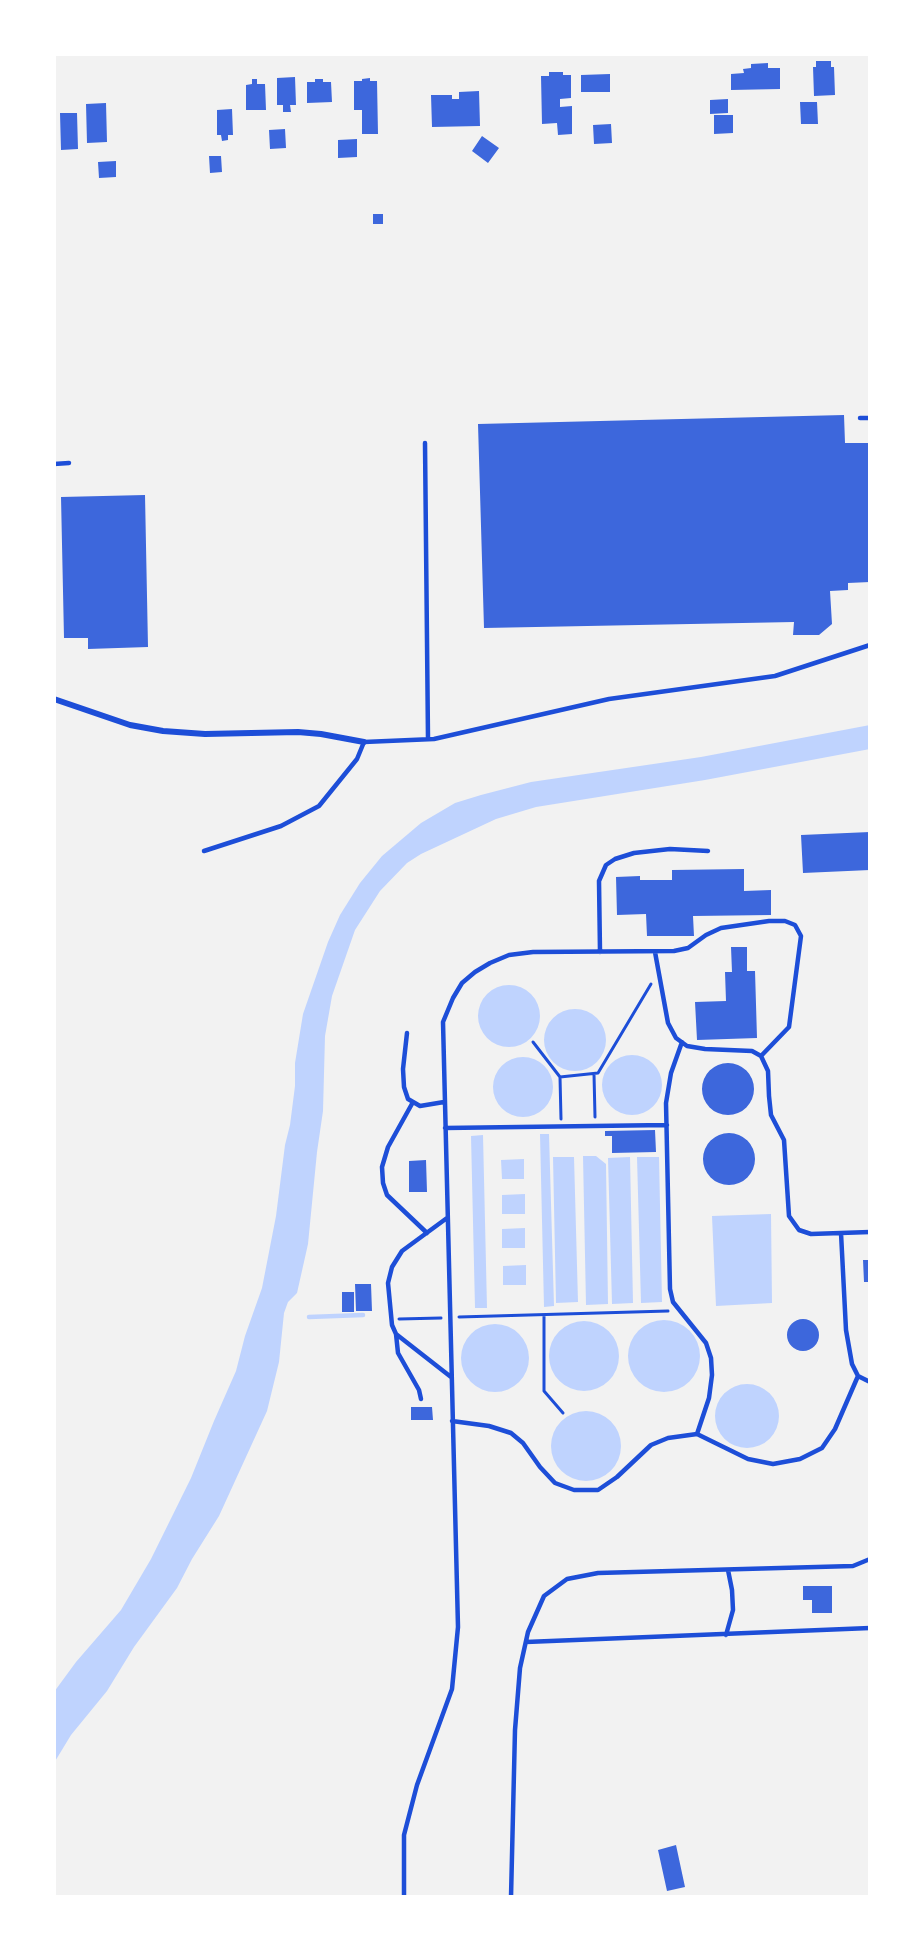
<!DOCTYPE html>
<style>
body{margin:0}
#map{position:relative;width:924px;height:1951px;overflow:hidden;background:#f2f2f2;font-family:Quicksand,sans-serif}
canvas{display:block}
.frame{position:absolute;inset:0;border:56px solid #fff;pointer-events:none}
</style>
<div id="map">
<canvas width="924" height="1951"></canvas>
<div class="frame"></div>
</div>
<script>
const c = document.querySelector('canvas').getContext('2d');
c.lineJoin = 'round';
function paint(path, color) { c.fillStyle = color; c.fill(path, 'evenodd'); }
const poly = rows => new Path2D(rows.map(r => 'M' + r).join(''));
function trace(path, color, width, dash) { c.strokeStyle = color; c.lineWidth = width; c.lineCap = dash ? 'butt' : 'round'; c.setLineDash(dash || []); c.stroke(path); }
paint(poly([
 [870,725,870,749,705,780,536,807,496,819,421,854,407,863,380,891,355,930,332,996,325,1036,323,1111,317,1152,308,1244,297,1293,288,1302,284,1313,279,1362,267,1411,219,1516,192,1559,177,1588,134,1647,107,1691,71,1735,54,1763,54,1692,76,1662,121,1610,151,1559,191,1478,214,1421,236,1371,245,1336,262,1288,276,1216,285,1145,290,1125,295,1086,295,1063,303,1014,328,942,340,915,360,883,382,856,421,823,455,803,481,795,531,782,701,757],
 '478 1016a31 31 0 1 1 62 0a31 31 0 1 1-62 0Z',
 '544 1040a31 31 0 1 1 62 0a31 31 0 1 1-62 0Z',
 '602 1085a30 30 0 1 1 60 0a30 30 0 1 1-60 0Z',
 '493 1087a30 30 0 1 1 60 0a30 30 0 1 1-60 0Z',
 [540,1134,549,1134,554,1306,544,1307],
 [483,1135,487,1308,475,1308,471,1136],
 [583,1156,596,1156,606,1164,608,1304,586,1305],
 [553,1157,574,1157,578,1302,556,1303],
 [630,1157,633,1303,612,1304,608,1158],
 [637,1157,659,1157,662,1302,641,1303],
 [524,1159,524,1179,502,1179,501,1160],
 [525,1194,525,1214,502,1214,502,1195],
 [771,1214,772,1303,716,1306,712,1216],
 [525,1228,525,1248,502,1248,502,1229],
 [526,1265,526,1285,503,1285,503,1266],
 '628 1356a36 36 0 1 1 72 0a36 36 0 1 1-72 0Z',
 '549 1356a35 35 0 1 1 70 0a35 35 0 1 1-70 0Z',
 '461 1358a34 34 0 1 1 68 0a34 34 0 1 1-68 0Z',
 '715 1416a32 32 0 1 1 64 0a32 32 0 1 1-64 0Z',
 '551 1446a35 35 0 1 1 70 0a35 35 0 1 1-70 0Z'
]), '#bfd3fe');
trace(poly([
 [309,1317,363,1315]
]), '#bfd3fe', 4.5);
paint(poly([
 [816,61,831,61,831,67,834,67,835,95,814,96,813,67,816,67],
 [768,63,768,68,780,68,780,89,731,90,731,74,744,73,743,69,751,68,751,64],
 [549,72,563,72,563,75,571,75,571,98,560,99,560,107,572,106,572,134,558,135,557,123,542,124,541,76,549,76],
 [610,74,610,92,581,92,581,75],
 [295,77,296,105,290,105,291,112,283,112,283,105,277,105,277,78],
 [370,78,370,81,377,81,378,134,362,134,362,110,354,110,354,81,362,81,362,79],
 [252,79,257,79,257,84,265,84,266,110,246,110,246,85,252,84],
 [315,79,323,79,323,82,331,82,332,102,307,103,307,82,315,82],
 [479,91,480,126,432,127,431,95,452,95,452,99,459,99,459,92],
 [728,99,728,113,710,114,710,100],
 [800,102,817,102,818,124,801,124],
 [106,103,107,142,87,143,86,104],
 [232,109,233,135,228,135,228,140,222,141,221,135,217,135,217,110],
 [60,113,77,113,78,149,61,150],
 [714,115,733,115,733,133,714,134],
 [611,124,612,143,594,144,593,125],
 [285,129,286,148,270,149,269,130],
 [482,136,499,148,488,163,472,151],
 [357,139,357,157,338,158,338,140],
 [209,156,221,156,222,172,210,173],
 [116,161,116,177,99,178,98,162],
 [373,214,383,214,383,224,373,224],
 [844,415,845,443,870,443,870,582,848,583,848,590,830,591,832,624,819,635,793,635,794,622,484,628,478,424],
 [145,495,148,647,88,649,88,638,64,638,61,497],
 [870,832,870,870,803,873,801,835],
 [744,869,744,891,771,890,771,915,693,916,694,936,647,936,646,914,617,915,616,877,640,876,640,880,672,880,672,870],
 [731,947,747,947,747,971,755,971,757,1038,697,1040,695,1002,726,1001,725,972,732,972],
 '702 1089a26 26 0 1 1 52 0a26 26 0 1 1-52 0Z',
 [655,1130,656,1152,612,1153,612,1136,605,1136,605,1131],
 '703 1159a26 26 0 1 1 52 0a26 26 0 1 1-52 0Z',
 [426,1160,427,1192,409,1192,409,1161],
 [863,1260,870,1260,870,1282,864,1282],
 [355,1284,371,1284,372,1311,356,1311],
 [342,1292,354,1292,354,1312,342,1312],
 '787 1335a16 16 0 1 1 32 0a16 16 0 1 1-32 0Z',
 [411,1407,432,1407,433,1420,411,1420],
 [803,1586,832,1586,832,1613,812,1613,812,1600,803,1600],
 [676,1845,685,1887,667,1891,658,1850]
]), '#3d67dc');
trace(poly([
 [533,1042,560,1077,598,1073,651,984],
 [594,1074,595,1117],
 [560,1077,561,1119],
 [544,1315,544,1391,563,1413],
 [459,1317,668,1311],
 [399,1319,441,1318]
]), '#1d4ed8', 3);
trace(poly([
 [860,418,870,418],
 [425,443,428,739],
 [54,464,69,463],
 [204,851,281,826,319,806,357,759,364,742,434,739,609,699,775,676,870,645],
 [600,952,599,881,606,865,615,859,634,853,670,849,708,851],
 [655,952,668,1023,676,1038,687,1046,705,1049,752,1051,761,1056,768,1071,769,1096,771,1115,784,1140,789,1216,799,1230,811,1234,870,1232],
 [407,1033,403,1069,404,1087,408,1099,420,1106,444,1102],
 [682,1042,671,1073,666,1103,670,1289,673,1302,706,1343,711,1358,712,1375,709,1398,697,1434],
 [413,1102,388,1147,382,1167,383,1183,387,1195,427,1233],
 [445,1128,667,1125],
 [447,1218,402,1251,392,1267,388,1283,392,1325,396,1334,451,1377],
 [841,1233,846,1330,852,1364,858,1376,870,1382],
 [396,1334,398,1353,419,1390,421,1399],
 [452,1421,489,1426,511,1433,523,1443,540,1467,555,1483,574,1490,598,1490,617,1477,651,1445,668,1438,697,1434,748,1459,773,1464,800,1459,822,1448,835,1429,858,1376],
 [726,1635,733,1610,732,1590,728,1570],
 [526,1642,870,1628],
 [404,1897,404,1835,417,1785,452,1689,458,1627,443,1022,453,998,462,983,475,972,490,963,509,955,533,952,674,951,688,948,706,935,721,928,769,921,785,921,795,925,801,936,789,1027,761,1056],
 [511,1897,515,1730,520,1668,528,1632,544,1596,567,1579,598,1573,853,1566,870,1559]
]), '#1d4ed8', 4.5);
trace(poly([
 [54,699,130,725,163,731,205,734,298,732,321,734,364,742]
]), '#1d4ed8', 6);
</script>
